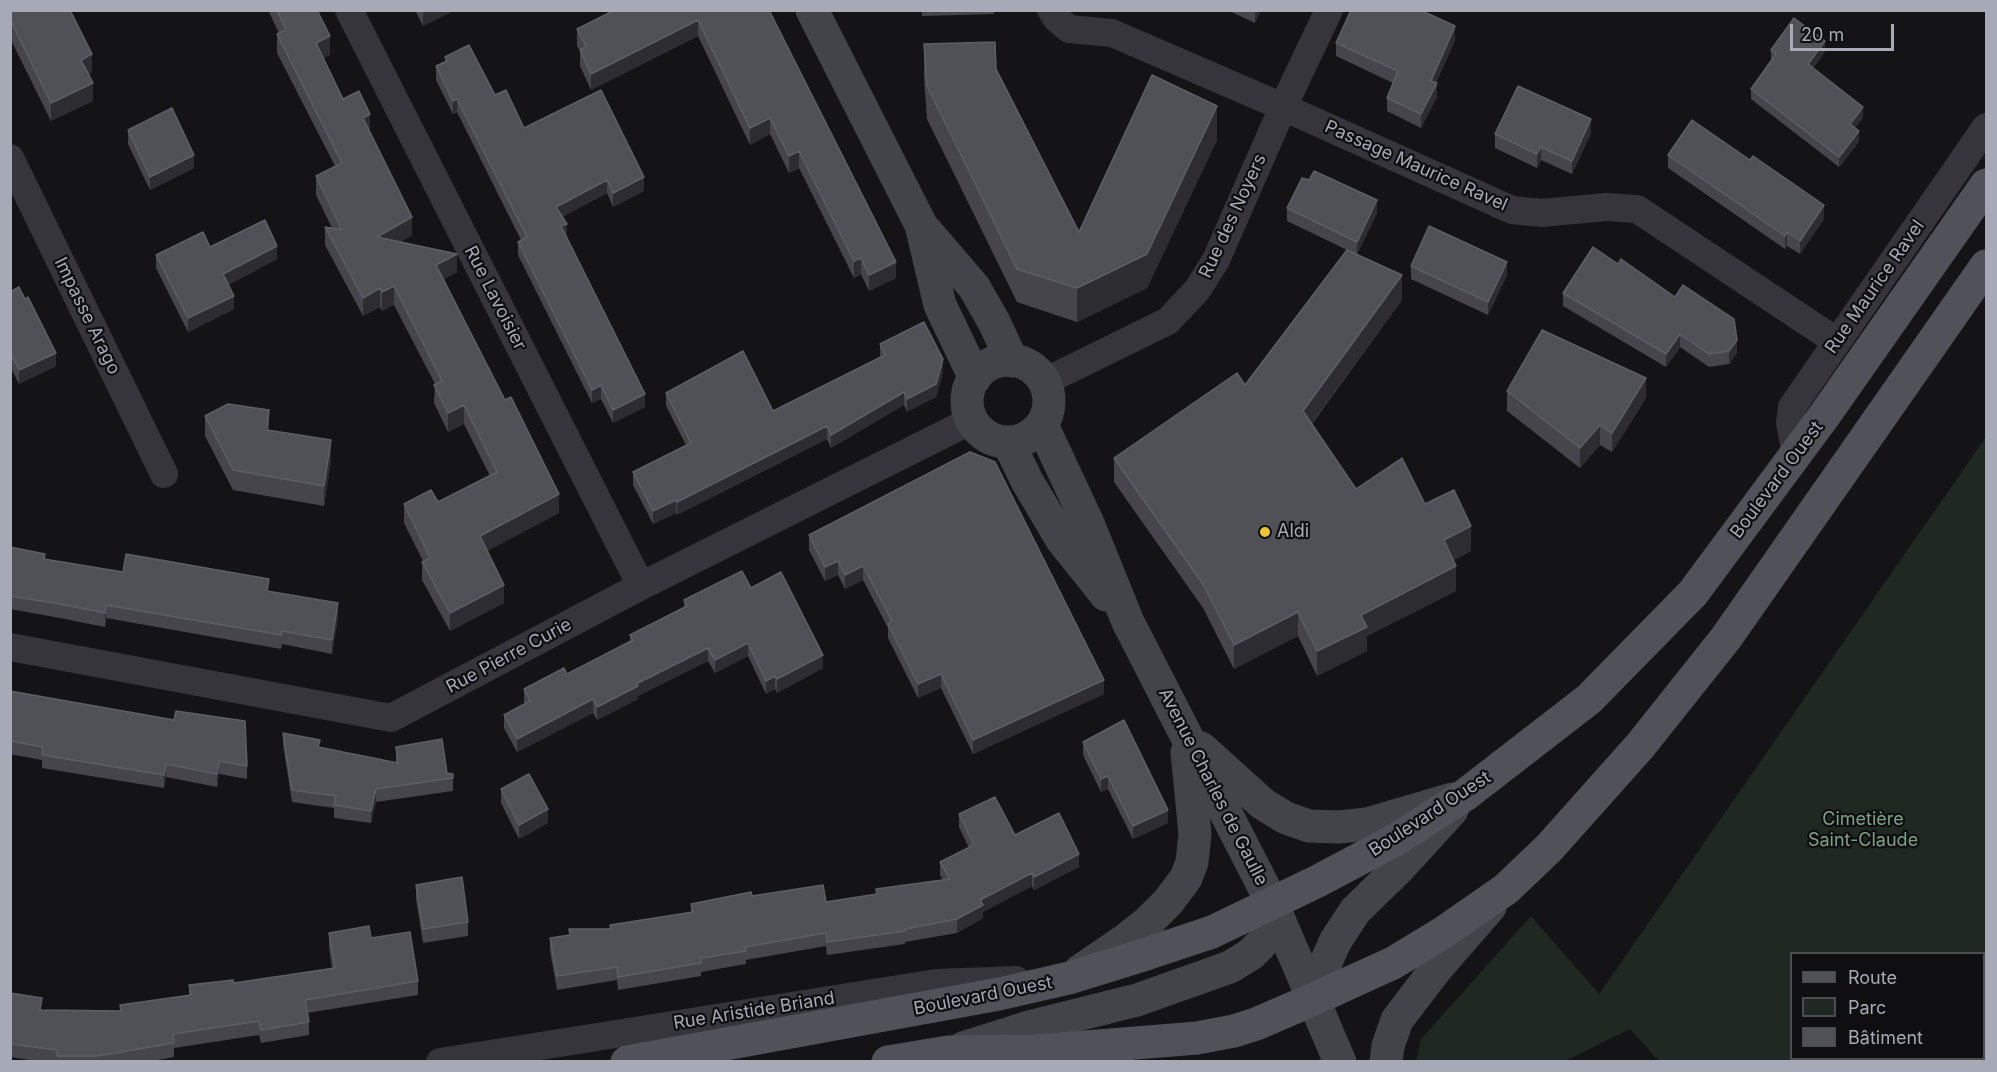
<!DOCTYPE html>
<meta charset="utf-8">
<style>
body{margin:0}
#map{position:relative;width:1997px;height:1072px;overflow:hidden;background:#141416;font-family:Inter,sans-serif}
canvas{display:block}
.frame{position:absolute;inset:0;border:12px solid #a6a9b6;pointer-events:none}
.legend{position:absolute;left:1790px;top:952px;width:195px;height:108px;box-sizing:border-box;background:#0f0f11;border:2px solid #4b4d53;margin:0;padding:8px 10px;list-style:none;font-size:18px;color:#a6a9b6}
.legend li{display:flex;align-items:center;gap:12px;height:30px}
.legend b{width:30px;border:2px solid #4b4d53}
.scale{position:absolute;left:1790px;top:24px;width:104px;height:27px;box-sizing:border-box;border:3px solid #a6a9b6;border-top:0;padding-left:8px;font-size:18px;line-height:21px;white-space:nowrap;color:#a6a9b6;-webkit-text-stroke:4px #0f0f11;paint-order:stroke}
</style>
<div id="map">
<canvas width="1997" height="1072"></canvas>
<div class="frame"></div>
<ul class="legend">
<li><b style="height:8px;background:#515259"></b>Route</li>
<li><b style="height:16px;background:#202822"></b>Parc</li>
<li><b style="height:16px;background:#505057"></b>Bâtiment</li>
</ul>
<div class="scale">20 m</div>
</div>
<script>
const c = document.querySelector('canvas').getContext('2d');
c.lineJoin = 'round';
function paint(path, color) { c.fillStyle = color; c.fill(path, 'evenodd'); }
const poly = rows => new Path2D(rows.map(r => 'M' + r).join(''));
function trace(path, color, width, dash) { c.strokeStyle = color; c.lineWidth = width; c.lineCap = dash ? 'butt' : 'round'; c.setLineDash(dash || []); c.stroke(path); }
function drawText(font, color, halo, rows, align = 'center') {
  c.font = font + ' Inter,sans-serif'; c.lineWidth = 4.5; c.setLineDash([]); c.textBaseline = 'middle'; c.strokeStyle = halo; c.fillStyle = color; for (const [text, x, y, turn = 0] of rows) {
    c.save(); c.translate(x, y); c.rotate((+turn || 0) * Math.PI / 180); c.textAlign = isNaN(turn) ? turn : align; if (halo) c.strokeText(text, 0, 0); c.fillText(text, 0, 0); c.restore();
  }
}
paint(poly([
 [1986,437,1986,1061,1659,1061,1630,1029,1565,1061,1416,1061,1421,1039,1531,916,1599,994],
 [1792,954,1984,954,1984,1058,1792,1058]
]), '#202822');
trace(poly([
 [349,10,641,586],
 [1051,10,1057,19,1069,29,1112,33,1283,107,1512,210,1542,213,1606,207,1637,209,1836,341],
 [10,158,164,474],
 [1044,382,1168,321,1197,290,1216,260,1283,107,1329,10],
 [1796,455,1790,423,1792,407,1986,127],
 [10,647,391,718,641,586,972,420],
 [440,1062,936,983,1016,980]
]), '#35353b', 28);
trace(poly([
 [812,10,921,225,940,305,975,378],
 [926,231,974,287,994,322,1012,361],
 '967 401a41 41 0 1 1 82 0a41 41 0 1 1-82 0Z',
 [1042,425,1087,521,1128,622,1272,903,1340,1062],
 [1008,442,1027,481,1062,540,1106,595],
 [1201,748,1263,804,1286,818,1309,826,1339,827,1367,824,1452,799],
 [1080,971,1124,941,1148,922,1168,902,1186,878,1192,862,1195,834,1187,752],
 [1314,999,1322,971,1336,940,1355,911,1398,869,1452,810],
 [963,1048,1029,1027,1137,1000,1230,967,1251,954,1262,943,1270,925,1272,903],
 [1386,1062,1388,1046,1397,1020,1436,969,1490,907]
]), '#43444a', 33);
trace(poly([
 [627,1062,999,994,1069,978,1140,956,1212,932,1318,881,1397,839,1465,795,1589,699,1693,593,1824,416,1986,185],
 [888,1062,948,1052,1037,1051,1197,1038,1234,1031,1256,1024,1314,999,1393,963,1444,932,1506,889,1549,848,1640,746,1726,638,1986,266]
]), '#515259', 33);
paint(poly([
 [10,10,92,72,89,74,93,101,51,121,10,38],
 [268,10,317,10,330,55,323,58,343,99,370,133,412,235,400,242,457,272,444,279,559,513,487,551,504,603,450,631,422,580,422,562,423,561,404,523,404,504,438,502,490,476,464,424,448,432,434,403,435,384,394,305,382,311,380,307,363,316,325,245,325,227,332,228,316,195,316,176,335,166,277,53,277,34,279,33],
 [415,10,455,10,423,26],
 [769,10,896,278,869,291,861,274,854,278,799,168,789,173,770,134,750,145,698,36,591,90,580,66,580,51,577,46,577,29],
 [922,10,994,10,994,14,922,16],
 [1227,10,1261,10,1255,23],
 [1455,40,1436,83,1437,97,1421,128,1387,111,1387,98,1393,83,1336,56,1336,43],
 [924,44,996,69,1079,232,1217,140,1147,288,1077,322,1017,302,927,119,924,78],
 [1771,50,1825,52,1813,68,1863,117,1855,128,1859,142,1839,167,1751,99,1751,89,1771,61],
 [445,57,495,95,524,128,644,191,613,207,607,193,562,217,566,238,645,407,613,423,601,399,592,403,518,255,518,242,521,240,457,112,453,114,436,80,436,66,445,61],
 [128,130,194,168,150,190,128,144],
 [1591,133,1572,174,1541,160,1537,168,1495,148,1495,134],
 [1668,155,1824,219,1800,254,1787,246,1785,249,1668,168],
 [1287,208,1377,213,1357,254,1402,300,1312,424,1356,489,1425,504,1471,551,1454,560,1456,591,1367,636,1367,651,1317,676,1298,636,1234,669,1203,608,1114,482,1114,458,1245,385,1347,250,1287,221],
 [210,247,277,259,228,285,234,309,188,332,156,268,156,255],
 [1411,266,1507,275,1488,315,1411,279],
 [10,292,56,366,19,384,10,366],
 [1563,293,1737,353,1729,364,1709,367,1680,347,1666,367,1563,306],
 [880,344,943,372,936,397,907,412,904,405,831,448,827,439,677,515,676,513,653,524,633,485,633,472,686,445,666,406,666,393,773,411,880,358],
 [1507,391,1646,398,1612,452,1600,445,1580,468,1507,411],
 [205,416,269,430,331,460,324,506,233,490,205,436],
 [809,535,1104,694,973,754,941,688,918,698,888,638,888,628,863,580,845,589,838,575,825,581,809,550],
 [10,547,45,559,123,572,269,591,338,617,332,654,282,644,281,649,106,618,105,627,60,618,10,609],
 [751,588,823,668,777,693,775,689,766,694,748,656,715,673,708,661,638,696,638,699,597,720,593,713,517,752,504,728,504,715,525,704,524,702,524,689,567,674,630,642,630,635,684,607,684,600],
 [10,691,247,766,247,779,219,774,217,787,166,777,164,788,42,768,42,760,10,754],
 [283,733,320,748,396,763,396,747,447,773,453,774,453,791,376,802,371,823,334,818,334,808,292,802,283,745],
 [1083,742,1168,823,1133,839,1108,789,1101,792,1083,755],
 [501,789,548,823,519,839,501,803],
 [959,814,1015,835,1079,867,1034,890,1032,886,983,912,983,918,957,933,905,942,905,944,827,955,826,946,746,960,746,964,701,972,701,976,618,990,617,980,557,990,550,951,550,938,569,935,569,929,610,929,610,925,691,913,691,904,752,896,826,902,876,894,876,889,943,880,940,875,940,862,969,848,959,827],
 [416,885,468,922,468,936,423,943,416,899],
 [329,933,418,981,418,995,307,1013,309,1022,309,1035,261,1043,259,1035,174,1048,174,1057,148,1062,43,1062,10,1057,10,993,42,1010,120,1011,120,1005,189,995,189,985,234,983,332,968,329,947]
]), '#45454b');
paint(poly([
 [427,10,455,10,423,26,423,13],
 [1255,10,1261,10,1255,23],
 [698,20,698,36,591,90,591,74],
 [1455,26,1455,40,1431,94,1437,83,1437,97,1421,128,1421,114,1431,81],
 [330,36,330,55,316,62,316,43],
 [1825,41,1825,52,1808,75,1808,64],
 [92,54,92,72,81,78,81,60],
 [93,83,93,101,51,121,51,103],
 [457,99,457,112,453,114,453,101],
 [1217,106,1217,140,1147,288,1077,322,1077,288],
 [1863,107,1863,117,1850,135,1850,124],
 [370,114,370,133,363,118],
 [770,118,770,134,750,145,750,128],
 [1591,119,1591,133,1572,174,1572,161],
 [1859,131,1859,142,1839,167,1839,157],
 [1541,147,1541,160,1537,168,1537,154],
 [799,151,799,168,789,173,789,156],
 [194,155,194,168,150,190,150,177],
 [644,177,644,191,613,207,613,193],
 [607,180,607,193,556,220,556,207],
 [1377,200,1377,213,1357,255,1357,242],
 [1824,205,1824,219,1800,254,1800,241],
 [412,217,412,235,377,256,377,237],
 [567,224,567,238,561,226],
 [1787,232,1787,246,1785,249,1785,236],
 [277,246,277,259,223,288,223,274],
 [457,254,457,272,436,283,436,265],
 [861,258,861,274,854,278,854,261],
 [896,262,896,278,869,291,869,275],
 [1507,262,1507,275,1488,315,1488,302],
 [1402,275,1402,300,1303,435,1303,411],
 [394,286,394,305,382,311,382,292],
 [380,288,380,307,363,316,363,298],
 [234,296,234,309,188,332,188,318],
 [1680,334,1680,347,1666,367,1666,354],
 [1737,340,1737,353,1729,364,1729,351],
 [56,353,56,366,19,384,19,370],
 [943,359,943,372,936,397,907,412,907,399],
 [1646,378,1646,398,1612,452,1612,433],
 [601,385,601,399,592,403,592,390],
 [904,392,904,405,831,448,831,435],
 [645,394,645,407,613,423,613,410],
 [464,405,464,424,448,432,448,413],
 [269,410,269,430,267,430],
 [1600,425,1600,445,1580,468,1580,448],
 [827,426,827,439,677,515,677,502],
 [331,440,331,460,324,506,324,486],
 [559,494,559,513,480,555,480,536],
 [676,500,676,513,653,524,653,511],
 [1471,526,1471,551,1444,565,1444,540],
 [838,561,838,575,825,581,825,567],
 [863,566,863,580,845,589,845,575],
 [1456,566,1456,591,1367,636,1367,651,1317,676,1317,651,1361,615],
 [504,585,504,603,450,631,450,613],
 [338,603,338,617,332,654,332,640],
 [106,605,106,618,105,627,105,613],
 [1298,612,1298,636,1234,669,1234,645],
 [748,643,748,656,715,673,715,660],
 [708,648,708,661,638,696,638,699,597,720,597,707,636,684],
 [823,655,823,668,777,693,777,679],
 [941,674,941,688,918,698,918,684],
 [775,676,775,689,766,694,766,681],
 [1104,680,1104,694,973,754,973,740],
 [593,699,593,713,517,752,517,739],
 [219,761,219,774,217,787,217,774],
 [166,764,166,777,164,788,164,775],
 [1108,776,1108,789,1101,792,1101,779],
 [376,789,376,802,371,823,371,811],
 [548,809,548,823,519,839,519,825],
 [1168,810,1168,823,1133,839,1133,826],
 [1079,854,1079,867,1034,890,1034,877],
 [1032,873,1032,886,983,912,983,918,957,933,957,919,980,900]
]), '#2d2d31');
const building = poly([
 [10,10,70,10,92,54,81,60,93,83,51,103,10,19,10,10],
 [277,10,317,10,330,36,316,43,343,99,359,91,370,114,363,118,412,217,377,237,457,254,436,265,505,400,511,397,559,494,480,536,504,585,450,613,422,562,430,558,404,504,431,490,438,502,497,472,464,405,448,413,434,385,442,381,394,286,382,292,380,288,363,298,325,227,342,230,316,176,342,163,277,34,286,30,277,10],
 [615,10,769,10,896,262,869,275,861,258,854,261,799,151,789,156,770,118,750,128,698,20,591,74,580,50,586,46,577,29,615,10],
 [1351,10,1420,10,1455,26,1431,81,1437,83,1421,114,1387,98,1398,71,1336,43,1351,10],
 [1794,18,1825,41,1808,64,1863,107,1850,124,1859,131,1839,157,1751,89,1776,54,1771,50,1794,18],
 [995,42,996,69,1079,232,1152,75,1217,106,1147,254,1077,288,1017,269,927,86,924,44,995,42],
 [469,45,495,95,506,90,524,128,601,90,644,177,613,193,607,180,556,207,567,224,561,226,645,394,613,410,601,385,592,390,518,242,527,237,457,99,453,101,436,66,447,61,445,57,469,45],
 [1518,86,1591,119,1572,161,1541,147,1537,154,1495,134,1518,86],
 [172,108,194,155,150,177,128,130,172,108],
 [1692,120,1750,160,1753,156,1824,205,1800,241,1787,232,1785,236,1668,155,1692,120],
 [1314,171,1377,200,1357,242,1287,208,1302,178,1309,180,1314,171],
 [265,220,277,246,223,274,234,296,188,318,156,255,203,232,210,247,265,220],
 [1429,226,1507,262,1488,302,1411,266,1429,226],
 [1593,247,1618,264,1621,259,1675,297,1683,285,1734,319,1737,340,1729,351,1709,354,1680,334,1666,354,1563,293,1593,247],
 [1347,250,1402,275,1303,411,1356,489,1402,458,1425,504,1454,490,1471,526,1444,540,1456,566,1361,615,1367,627,1317,651,1298,612,1234,645,1203,584,1114,458,1237,373,1245,385,1347,250],
 [19,287,25,299,28,297,56,353,19,370,10,352,10,292,19,287],
 [924,322,943,359,936,384,907,399,904,392,831,435,827,426,677,502,676,500,653,511,633,472,691,443,666,393,743,351,773,411,885,355,880,344,924,322],
 [1542,330,1646,378,1612,433,1600,425,1580,448,1507,391,1542,330],
 [228,404,269,410,267,430,331,440,324,486,233,470,205,416,228,404],
 [970,452,995,462,1104,680,973,740,941,674,918,684,888,624,892,621,863,566,845,575,838,561,825,567,809,535,970,452],
 [10,547,45,554,44,559,123,572,126,554,269,579,267,591,338,603,332,640,282,631,281,635,106,605,105,613,60,604,10,596,10,547],
 [742,571,751,588,781,572,823,655,777,679,775,676,766,681,748,643,715,660,708,648,636,684,638,686,597,707,593,699,517,739,504,715,530,701,524,689,564,668,567,674,633,640,630,635,687,606,684,600,742,571],
 [10,691,174,720,176,711,245,721,247,766,219,761,217,774,166,764,164,775,42,755,43,747,10,741,10,691],
 [1124,720,1168,810,1133,826,1108,776,1101,779,1083,742,1124,720],
 [283,733,320,740,318,747,398,763,396,747,442,739,447,773,453,774,453,778,376,789,371,811,334,805,336,796,292,790,283,733],
 [529,774,548,809,519,825,501,789,529,774],
 [995,797,1015,835,1059,813,1079,854,1034,877,1032,873,980,900,983,905,957,919,905,929,905,931,827,942,826,933,745,947,746,951,701,958,701,963,618,977,617,967,557,976,550,938,570,935,569,929,611,929,610,925,693,912,691,904,751,892,752,896,823,885,826,902,877,894,876,889,950,879,940,862,974,845,959,814,995,797],
 [462,877,468,922,423,929,416,885,462,877],
 [369,926,371,938,410,932,418,981,305,1000,309,1022,261,1030,259,1021,173,1034,174,1043,97,1056,57,1056,57,1050,10,1044,10,993,42,998,40,1010,121,1011,120,1005,191,995,189,985,233,980,234,983,335,968,329,933,369,926]
]);
paint(building, '#505057');
trace(building, '#5d5e66', 1.5);
for (const [x, y, r, color] of [
 [1265,532,6,"#ecc536"]
]) { const dot = new Path2D(); dot.arc(x, y, r, 0, 2 * Math.PI); c.fillStyle = color; c.fill(dot); trace(dot, '#0f0f11', 2); }
drawText('18px', '#a6a9b6', '#0f0f11', [
 ["Passage Maurice Ravel",1416,166,24],
 ["Rue des Noyers",1233,216,-65],
 ["Rue Maurice Ravel",1875,287,-55],
 ["Rue Lavoisier",495,298,63],
 ["Impasse Arago",87,316,64],
 ["Boulevard Ouest",1777,480,-53],
 ["Rue Pierre Curie",509,656,-28],
 ["Avenue Charles de Gaulle",1213,787,63],
 ["Boulevard Ouest",1430,814,-33],
 ["Boulevard Ouest",983,996,-11],
 ["Rue Aristide Briand",754,1011,-9]
]);
drawText('18px', '#a6a9b6', '#0f0f11', [
 ["Aldi",1277,532]
], 'left');
drawText('18px', '#7ea084', '#0f0f11', [
 ["Cimetière",1863,820],
 ["Saint-Claude",1863,841]
]);
</script>
